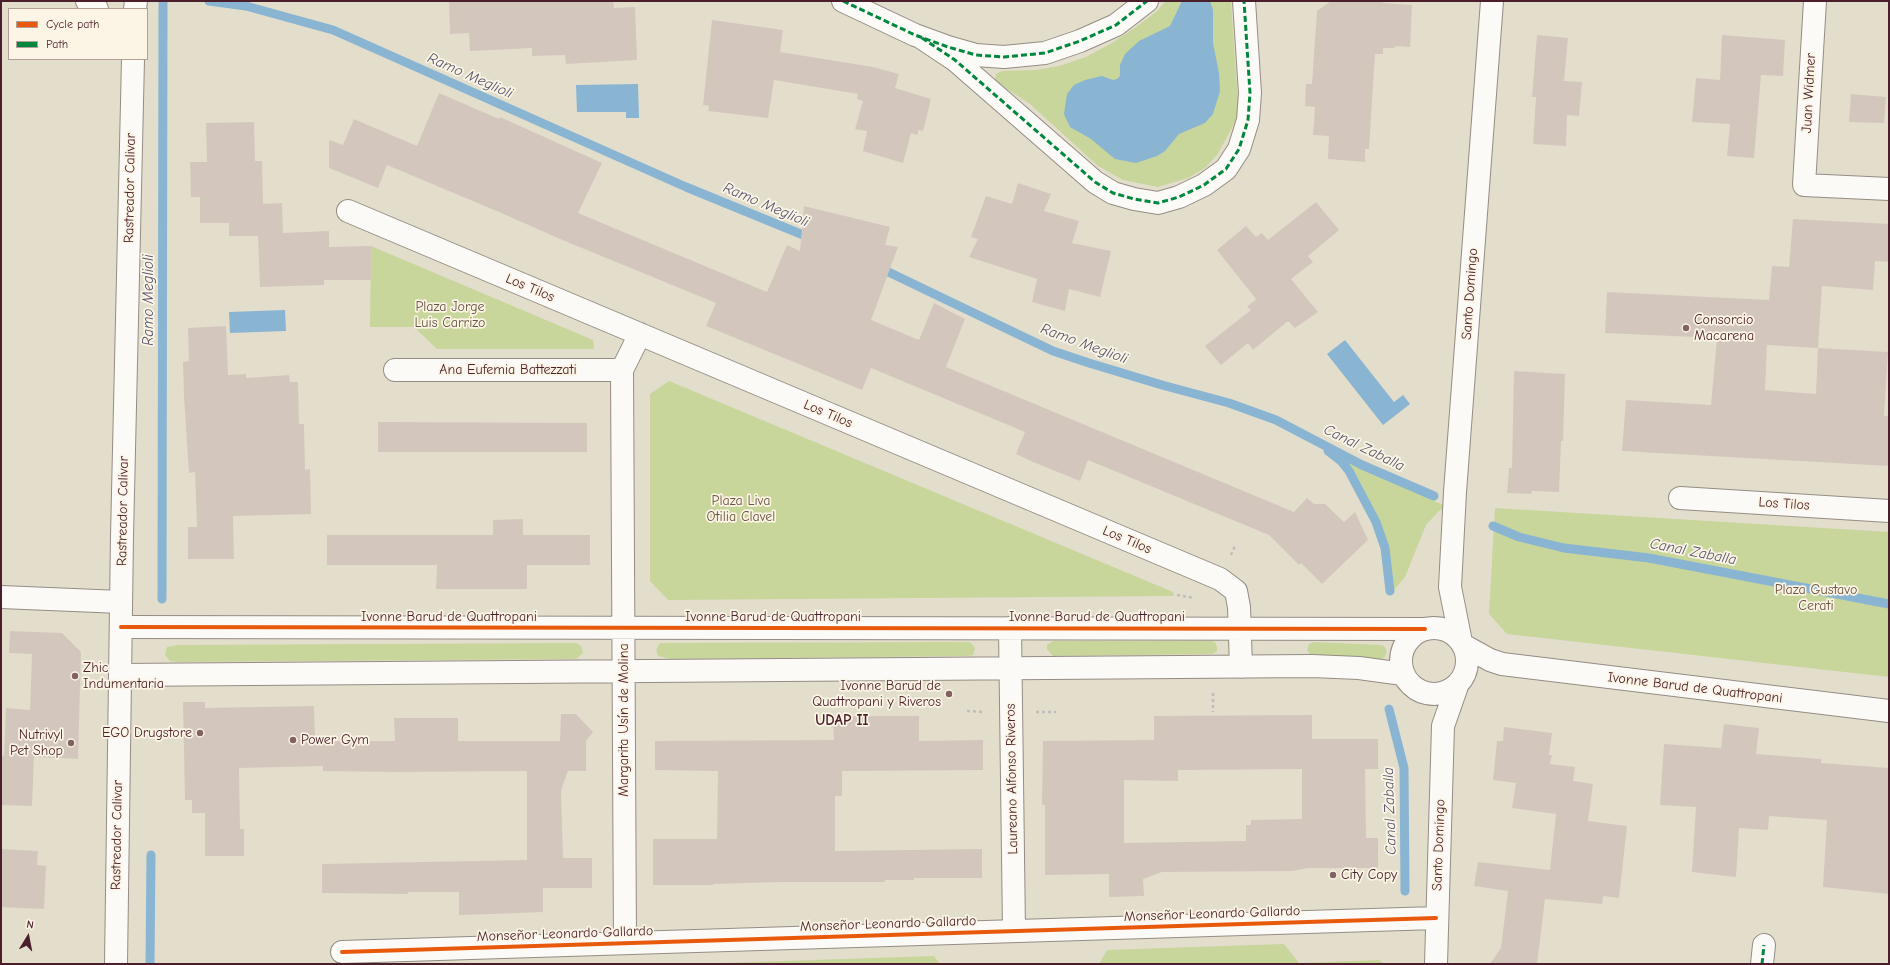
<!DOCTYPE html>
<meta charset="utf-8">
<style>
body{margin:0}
#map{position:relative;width:1890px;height:965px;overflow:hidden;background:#e3decc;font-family:"Comic Neue",sans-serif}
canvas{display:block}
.frame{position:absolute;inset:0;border:2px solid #4a1f2b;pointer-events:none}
.legend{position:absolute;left:8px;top:8px;width:140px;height:52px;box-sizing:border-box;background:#fcf5e5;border:1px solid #b59f9b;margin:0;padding:5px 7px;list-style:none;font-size:12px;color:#4a1f2b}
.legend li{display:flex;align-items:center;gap:8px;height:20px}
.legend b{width:20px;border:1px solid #b59f9b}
.north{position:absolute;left:8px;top:917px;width:40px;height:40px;-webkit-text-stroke:3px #fcf5e5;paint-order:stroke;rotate:10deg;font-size:11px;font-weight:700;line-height:16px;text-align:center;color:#4a1f2b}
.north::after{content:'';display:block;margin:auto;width:14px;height:18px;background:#4a1f2b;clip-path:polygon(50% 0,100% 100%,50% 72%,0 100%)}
</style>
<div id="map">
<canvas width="1890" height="965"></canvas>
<div class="frame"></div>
<ul class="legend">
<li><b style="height:5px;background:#e8590c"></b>Cycle path</li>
<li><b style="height:5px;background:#00873e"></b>Path</li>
</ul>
<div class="north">N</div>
</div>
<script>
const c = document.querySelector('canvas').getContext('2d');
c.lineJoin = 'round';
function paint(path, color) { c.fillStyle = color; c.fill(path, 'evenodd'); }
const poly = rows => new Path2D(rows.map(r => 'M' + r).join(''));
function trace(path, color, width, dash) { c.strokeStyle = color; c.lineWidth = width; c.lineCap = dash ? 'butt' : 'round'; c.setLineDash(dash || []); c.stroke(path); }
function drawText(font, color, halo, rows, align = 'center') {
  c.font = font + ' "Comic Neue",sans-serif'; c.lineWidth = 3.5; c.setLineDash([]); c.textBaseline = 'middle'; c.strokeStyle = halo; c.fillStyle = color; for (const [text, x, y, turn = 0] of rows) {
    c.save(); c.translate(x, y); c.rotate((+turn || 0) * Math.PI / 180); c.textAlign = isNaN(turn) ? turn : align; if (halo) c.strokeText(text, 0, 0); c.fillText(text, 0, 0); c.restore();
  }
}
paint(poly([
 [1166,1,1231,1,1238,103,1237,119,1217,155,1205,168,1188,178,1158,187,1123,180,1098,166,1030,104,995,81,996,74,1002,71,1036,70,1059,66,1086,57,1112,43,1136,27,1156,12],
 [371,246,593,340,594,349,437,349,414,327,370,327],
 [669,381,1173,592,1174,596,668,600,650,581,650,394],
 [1344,459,1447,507,1439,511,1426,525,1405,577,1393,591,1389,549,1382,529,1375,511,1357,477],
 [1495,508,1889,532,1889,677,1507,634,1489,614],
 [1053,641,1211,641,1215,642,1217,647,1217,651,1212,654,1053,656,1047,649,1047,645],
 [968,642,971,643,975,648,973,655,968,656,670,659,658,656,656,650,660,643,669,643],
 [1313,642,1381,645,1384,646,1387,652,1384,658,1381,659,1313,657,1310,655,1307,650,1309,644],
 [576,643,581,646,583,653,576,659,177,662,170,661,165,655,167,647,178,645],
 [1284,944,1299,963,1379,960,1384,964,1099,964,1107,950],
 [934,956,940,964,721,964,722,963]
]), '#c8d59b');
paint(poly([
 [1182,1,1210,1,1213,10,1213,43,1219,73,1220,91,1213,114,1205,123,1179,134,1165,151,1157,156,1136,163,1115,159,1091,139,1070,127,1064,114,1067,94,1074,85,1085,80,1102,76,1113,80,1117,79,1120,76,1120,65,1125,54,1139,41,1170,26],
 [638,84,639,118,626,118,626,112,577,112,576,85],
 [285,310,286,331,230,333,229,312],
 [1345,340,1394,402,1403,395,1410,404,1383,425,1327,354]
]), '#89b5d3');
trace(poly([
 [209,1,246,6,333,30,686,187,813,239],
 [878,267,1053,351,1089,363,1162,385,1229,403,1276,420,1362,465,1434,496],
 [1328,451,1341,461,1349,471,1376,522,1385,548,1390,591],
 [1493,526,1519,537,1564,548,1649,558,1889,604],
 [162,599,163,1],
 [1389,709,1404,768,1405,891],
 [150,964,151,855]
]), '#89b5d3', 9);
paint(poly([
 [449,1,613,1,614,8,635,7,637,60,566,64,565,55,532,56,532,48,470,51,469,33,450,34],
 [1331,1,1383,1,1383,3,1412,5,1410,47,1395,46,1395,48,1383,48,1383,54,1375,54,1369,149,1365,149,1365,162,1328,159,1329,136,1313,135,1315,107,1305,106,1306,84,1312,84,1317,11],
 [712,20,783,30,780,52,873,67,899,74,895,88,931,99,923,131,919,130,917,135,911,133,903,163,863,151,867,131,855,129,863,101,857,99,858,94,774,80,768,118,708,111,709,106,703,105],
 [1537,35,1568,38,1564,81,1582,82,1579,116,1567,115,1566,146,1533,144,1536,97,1532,97],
 [1722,35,1785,40,1783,76,1761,75,1754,158,1727,156,1730,124,1692,122,1696,78,1720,80],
 [439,93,499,119,500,117,602,163,578,213,767,292,787,245,800,251,804,206,890,227,885,245,898,247,871,320,919,340,934,303,965,319,946,367,1294,512,1307,498,1314,504,1325,504,1344,522,1355,512,1368,540,1322,584,1301,563,1299,565,1269,535,1088,460,1080,481,1033,462,1016,454,1025,432,871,368,862,390,706,326,716,303,560,239,499,212,387,165,378,188,329,168,329,140,343,145,354,119,417,146],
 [1851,94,1886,97,1884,123,1849,122],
 [254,122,255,161,262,161,263,204,282,203,283,233,329,231,329,247,371,246,371,280,324,280,324,285,260,287,258,236,229,236,229,223,200,223,200,197,191,197,190,162,207,162,206,123],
 [1018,183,1051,194,1044,211,1079,221,1072,243,1111,251,1100,297,1069,289,1065,311,1032,302,1037,279,969,257,978,239,971,237,986,196,1012,204],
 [1316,202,1339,230,1308,256,1313,262,1291,279,1318,312,1295,328,1288,321,1253,350,1248,343,1221,365,1205,346,1251,310,1247,307,1256,299,1217,250,1246,226,1256,237,1262,233,1268,240],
 [1793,219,1889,224,1889,262,1875,261,1873,290,1822,286,1818,348,1888,352,1884,416,1889,416,1889,466,1622,451,1626,400,1711,405,1717,338,1605,333,1607,292,1769,300,1772,266,1789,267],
 [1767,345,1818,348,1816,394,1765,390],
 [226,326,228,375,246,374,246,378,289,375,290,382,298,382,299,424,304,424,305,470,310,469,311,514,233,516,234,559,188,559,188,527,197,527,195,472,189,473,184,396,183,362,189,361,188,328],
 [1514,371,1565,374,1563,441,1561,441,1559,492,1532,491,1531,494,1507,493,1509,468,1512,468],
 [378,422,587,423,587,452,378,452],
 [523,519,523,535,590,535,590,565,527,565,527,589,436,589,437,565,327,565,327,535,493,535,493,520],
 [10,631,62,633,81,652,78,759,34,757,32,806,1,805,1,755,4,756,6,708,30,710,32,654,9,653],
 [183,702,205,702,205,708,314,706,315,741,395,741,394,718,458,718,458,741,560,741,561,714,576,714,593,732,586,741,586,771,568,771,561,790,563,858,592,858,592,888,543,888,543,912,492,914,459,915,459,892,408,892,408,894,322,893,322,864,527,860,527,771,395,772,323,771,323,766,239,768,240,829,244,829,244,856,205,856,205,813,192,813,192,800,185,800],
 [1312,715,1312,739,1378,739,1378,769,1365,769,1366,838,1378,838,1378,868,1308,868,1293,871,1162,872,1143,879,1144,896,1109,897,1109,874,1045,875,1045,805,1042,805,1043,741,1154,740,1154,716],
 [1302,769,1302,819,1251,820,1251,825,1246,825,1246,841,1124,843,1124,780,1178,781,1178,770],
 [833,716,919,716,919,741,983,740,983,770,842,771,842,796,835,796,835,851,982,849,982,878,914,878,914,880,885,880,885,882,780,882,713,884,713,885,653,885,653,839,717,839,718,771,655,770,655,741,834,740],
 [1724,724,1759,728,1756,754,1821,759,1821,763,1889,768,1889,894,1823,887,1827,820,1769,816,1768,830,1739,828,1736,877,1692,872,1696,807,1660,805,1664,744,1721,748],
 [1504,727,1552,733,1549,755,1552,755,1550,764,1575,767,1573,781,1593,784,1588,821,1627,826,1619,898,1603,896,1602,904,1545,899,1537,964,1490,964,1501,948,1508,891,1474,886,1478,862,1550,870,1556,814,1512,808,1516,783,1493,780,1497,741,1503,741],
 [1,849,38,851,37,865,46,866,44,909,1,907]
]), '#d3c7bd');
const minor = poly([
 [87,1,97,9],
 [843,1,915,35,948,47,976,55,1004,57,1045,53,1080,41,1116,25,1147,1],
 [1815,1,1804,185,1889,189],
 [922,38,955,60,1095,182,1113,193,1134,199,1158,203,1179,197,1204,185,1226,169,1239,149,1248,120,1250,93,1244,1],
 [348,211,1220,579,1236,591,1239,607,1241,667],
 [395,370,622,370],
 [1680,498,1889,511],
 [1,597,121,602],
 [121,627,1425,629],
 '1401 661a33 33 0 1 1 66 0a33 33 0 1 1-66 0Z',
 [1010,628,1014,931],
 [1461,642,1450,587,1455,492,1492,1],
 [1463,645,1490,660,1502,664,1889,711],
 [120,675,1312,666,1359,668,1403,674],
 [625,943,622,370,640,334],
 [342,952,1436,918],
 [1436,964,1443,726,1457,686],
 [1762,964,1764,945]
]);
const major = poly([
 [135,9,136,1],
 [116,964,122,536,133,59]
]);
trace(minor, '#958c84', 24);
trace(major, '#958c84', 24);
trace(poly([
 [1231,555,1235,546],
 [1177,595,1194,598],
 [1213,693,1213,712],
 [967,711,984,712],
 [1036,712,1056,712]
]), '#c1bcba', 2.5, [3, 3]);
trace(minor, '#fbfaf7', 22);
trace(major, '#fbfaf7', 22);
trace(poly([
 [843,1,915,35,948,47,976,55,1004,57,1045,53,1080,41,1116,25,1147,1],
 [922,38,955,60,1095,182,1113,193,1134,199,1158,203,1179,197,1204,185,1226,169,1239,149,1248,120,1250,93,1244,1],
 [1762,964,1764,945]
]), '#00873e', 3, [6, 3]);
trace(poly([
 [121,627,1425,629],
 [342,952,1436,918]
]), '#e8590c', 4);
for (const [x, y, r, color] of [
 [1686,328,4,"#806263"],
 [75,676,4,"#806263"],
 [949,694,4,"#806263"],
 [200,733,4,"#806263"],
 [293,740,4,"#806263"],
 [71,743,4,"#806263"],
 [1333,875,4,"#806263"]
]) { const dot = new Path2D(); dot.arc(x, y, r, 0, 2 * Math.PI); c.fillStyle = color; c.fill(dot); trace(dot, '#fcf5e5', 1.5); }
drawText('14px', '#4a1f2b', '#fcf5e5', [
 ["Juan Widmer",1809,93,-87],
 ["Rastreador Calivar",130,188,-89],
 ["Los Tilos",530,288,23],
 ["Santo Domingo",1470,294,-86],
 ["Ana Eufemia Battezzati",508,370],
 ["Los Tilos",828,414,23],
 ["Los Tilos",1784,504,4],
 ["Rastreador Calivar",123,511,-89],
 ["Los Tilos",1127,540,23],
 ["Ivonne Barud de Quattropani",449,617],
 ["Ivonne Barud de Quattropani",773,617],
 ["Ivonne Barud de Quattropani",1097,617],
 ["Ivonne Barud de Quattropani",1695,688,7],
 ["Margarita Usín de Molina",624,720,-90],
 ["Laureano Alfonso Riveros",1012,779,-91],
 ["Rastreador Calivar",117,835,-89],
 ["Santo Domingo",1439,845,-88],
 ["Monseñor Leonardo Gallardo",1212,914,-2],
 ["Monseñor Leonardo Gallardo",888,924,-2],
 ["Monseñor Leonardo Gallardo",565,934,-2]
]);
drawText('14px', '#695341', '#fcf5e5', [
 ["Plaza Jorge",450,307],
 ["Luis Carrizo",450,323],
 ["Plaza Liva",741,501],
 ["Otilia Clavel",741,517],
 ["Plaza Gustavo",1816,590],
 ["Cerati",1816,606]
]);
drawText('14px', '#4a1f2b', '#fcf5e5', [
 ["Consorcio",1694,320],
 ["Macarena",1694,336],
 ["Zhic",83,668],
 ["Indumentaria",83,684],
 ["Ivonne Barud de",941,686,"right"],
 ["Quattropani y Riveros",941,702,"right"],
 ["EGO Drugstore",192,733,"right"],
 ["Nutrivyl",63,735,"right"],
 ["Pet Shop",63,751,"right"],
 ["Power Gym",301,740],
 ["City Copy",1341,875]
], 'left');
drawText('italic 15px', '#54546f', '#fcf5e5', [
 ["Ramo Meglioli",470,76,24],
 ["Ramo Meglioli",766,205,23],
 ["Ramo Meglioli",149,300,-90],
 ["Ramo Meglioli",1084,344,20],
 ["Canal Zaballa",1364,448,26],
 ["Canal Zaballa",1693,552,11],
 ["Canal Zaballa",1390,811,-92]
]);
drawText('bold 15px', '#4a1f2b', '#fcf5e5', [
 ["UDAP II",842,721]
]);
</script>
